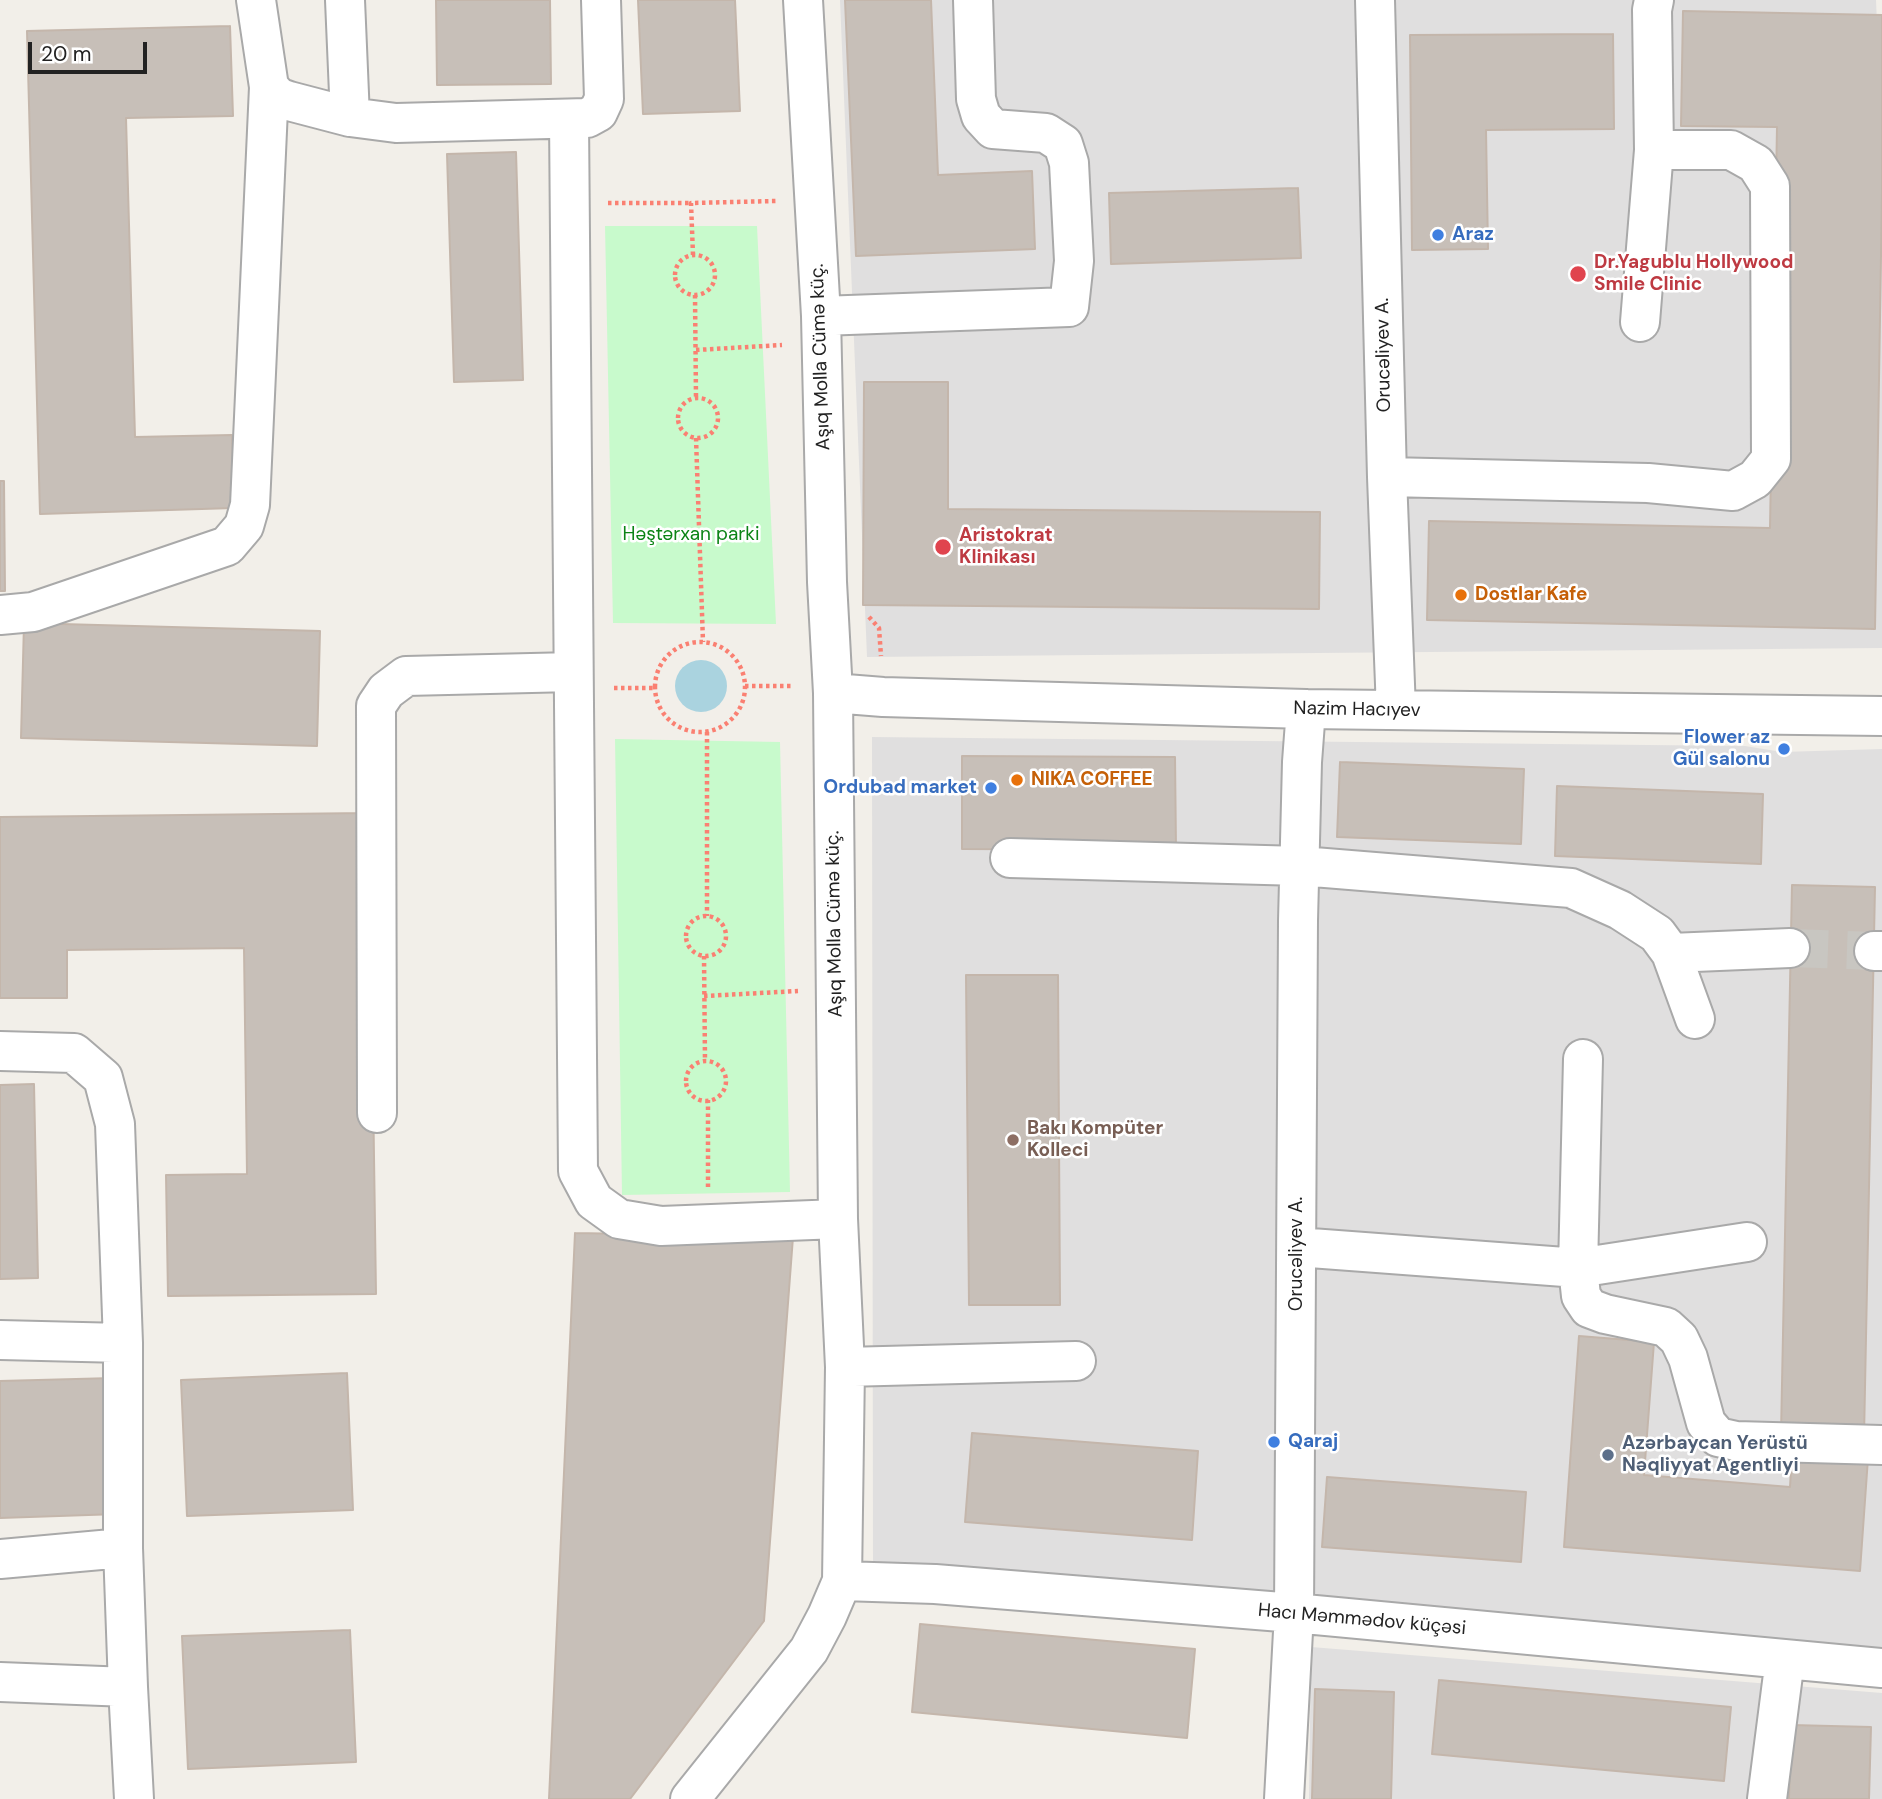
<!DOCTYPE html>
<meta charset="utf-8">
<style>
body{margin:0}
#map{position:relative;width:1882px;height:1799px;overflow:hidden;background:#f2efe9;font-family:"DM Sans",sans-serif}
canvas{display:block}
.scale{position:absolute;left:28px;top:42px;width:119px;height:32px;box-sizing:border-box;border:4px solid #222;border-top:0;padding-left:9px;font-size:21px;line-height:24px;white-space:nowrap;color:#222;-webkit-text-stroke:5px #fff;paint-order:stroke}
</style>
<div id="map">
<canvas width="1882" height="1799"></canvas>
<div class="scale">20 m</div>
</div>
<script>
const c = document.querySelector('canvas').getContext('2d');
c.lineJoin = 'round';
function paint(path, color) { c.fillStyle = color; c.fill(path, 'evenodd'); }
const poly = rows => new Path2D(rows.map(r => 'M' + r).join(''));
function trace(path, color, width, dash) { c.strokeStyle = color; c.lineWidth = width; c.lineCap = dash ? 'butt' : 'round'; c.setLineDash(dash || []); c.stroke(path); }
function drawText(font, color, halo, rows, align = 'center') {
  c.font = font + ' "DM Sans",sans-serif'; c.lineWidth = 5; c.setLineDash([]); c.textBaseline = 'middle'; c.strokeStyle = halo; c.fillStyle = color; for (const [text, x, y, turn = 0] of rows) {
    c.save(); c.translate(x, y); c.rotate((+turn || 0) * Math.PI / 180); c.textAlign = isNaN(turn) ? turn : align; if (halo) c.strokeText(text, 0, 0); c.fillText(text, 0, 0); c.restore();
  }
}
paint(poly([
 [840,0,1876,0,1882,141,1882,648,867,657],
 [872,737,1745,746,1782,752,1882,749,1882,1648,873,1577],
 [1311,1647,1882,1693,1882,1799,1309,1799]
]), '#e0dfdf');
paint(poly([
 [605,226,757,226,776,624,613,623],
 [615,739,780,742,790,1192,622,1195]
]), '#c8facc');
paint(poly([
 '675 686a26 26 0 1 1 52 0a26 26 0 1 1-52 0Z'
]), '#aad3df');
const building = poly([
 [436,0,550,0,551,84,437,85,436,0],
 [638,0,735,0,740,111,643,114,638,0],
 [845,0,931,0,938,175,1032,171,1035,249,856,256,845,0],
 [1683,11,1882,15,1882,193,1875,629,1427,620,1429,521,1770,528,1777,127,1681,126,1683,11],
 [230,26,233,116,126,118,135,437,232,435,234,508,40,514,27,31,230,26],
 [1613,34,1614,129,1486,130,1488,249,1412,250,1410,35,1613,34],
 [516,152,523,380,454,382,447,154,516,152],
 [1298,188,1301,258,1111,264,1109,193,1298,188],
 [864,382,948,382,948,509,1320,512,1319,609,863,605,864,382],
 [0,481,4,481,5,591,0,591,0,481],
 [24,623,320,631,317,746,21,738,24,623],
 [962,756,1175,757,1176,850,962,849,962,756],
 [1340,762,1524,769,1521,844,1337,837,1340,762],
 [1557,786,1763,794,1761,864,1555,856,1557,786],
 [369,813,376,1294,168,1296,166,1175,247,1174,244,948,67,950,67,998,0,998,0,817,369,813],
 [1792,885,1875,887,1864,1437,1781,1434,1792,885],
 [966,975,1058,975,1060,1305,969,1305,966,975],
 [34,1084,38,1278,0,1279,0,1085,34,1084],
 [575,1233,793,1237,764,1621,630,1799,549,1799,575,1233],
 [1579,1336,1654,1342,1644,1475,1790,1487,1792,1453,1868,1458,1860,1571,1564,1547,1579,1336],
 [347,1373,353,1510,187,1516,181,1380,347,1373],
 [114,1378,118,1514,0,1518,0,1381,114,1378],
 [972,1433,1198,1451,1192,1540,965,1522,972,1433],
 [1327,1477,1526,1492,1521,1562,1322,1547,1327,1477],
 [920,1624,1195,1649,1187,1738,912,1712,920,1624],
 [350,1630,356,1762,188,1769,182,1636,350,1630],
 [1439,1680,1731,1707,1724,1781,1432,1754,1439,1680],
 [1315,1689,1394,1692,1391,1799,1312,1799,1315,1689],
 [1791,1725,1871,1727,1869,1799,1789,1799,1791,1725]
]);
paint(building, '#c7bfb8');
trace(building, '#c4b6ab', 2);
trace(poly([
 [1790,948,1874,951]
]), '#c8c6c1', 38, [38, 19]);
const minor = poly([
 [256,0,269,87,278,97,289,101,350,117,345,0],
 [1375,0,1387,477,1396,710],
 [350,117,396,123,587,118,598,112,604,99,601,0],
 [569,119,578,1171,594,1201,619,1219,661,1226,838,1219],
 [821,316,1069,307,1074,261,1069,163,1063,144,1046,133,993,129,981,116,976,99,973,0],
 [1640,322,1654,150,1652,10,1654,0],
 [1387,477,1648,483,1733,491,1755,479,1771,459,1770,186,1756,164,1731,150,1654,150],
 [0,615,33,612,227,546,244,526,250,505,269,87],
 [833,693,883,697,1306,709,1882,716],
 [1010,858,1301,866,1571,888,1620,910,1657,934,1671,953,1695,1019],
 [1874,951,1882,951],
 [1671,953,1790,948],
 [0,1051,74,1053,103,1078,115,1124,123,1343,123,1548],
 [377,1113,376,706,386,691,406,676,573,672],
 [1747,1242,1578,1268,1581,1296,1589,1308,1605,1314,1666,1327,1679,1339,1688,1358,1706,1423,1718,1437,1736,1441,1882,1445],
 [1297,1247,1578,1268,1583,1059],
 [0,1340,123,1343],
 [845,1367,1076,1361],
 [0,1559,123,1548,128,1687],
 [842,1581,935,1584,1294,1613,1882,1668],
 [0,1682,128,1687,134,1799],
 [690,1799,809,1650,827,1616,842,1581,845,1367,838,1219,833,693,827,582,821,316,803,0],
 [1284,1799,1294,1613,1298,921,1302,762,1306,709],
 [1767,1799,1785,1659]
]);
trace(minor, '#a9a9a9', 42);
trace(poly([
 [608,203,691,203],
 [693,255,691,203,776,201],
 '675 275a20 20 0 1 1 40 0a20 20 0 1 1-40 0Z',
 [695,295,696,398],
 [696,350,782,345],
 '678 418a20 20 0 1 1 40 0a20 20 0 1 1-40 0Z',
 [696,438,703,642],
 [869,617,879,628,881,656],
 '655 687a45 45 0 1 1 90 0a45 45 0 1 1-90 0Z',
 [745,686,792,686],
 [614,688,655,688],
 [707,732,707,916],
 '686 936a20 20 0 1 1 40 0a20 20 0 1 1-40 0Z',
 [704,956,705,1061],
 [704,996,798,991],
 '686 1081a20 20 0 1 1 40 0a20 20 0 1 1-40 0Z',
 [708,1187,708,1100]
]), '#fa8072', 4.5, [3.5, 3.5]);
trace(minor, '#fff', 38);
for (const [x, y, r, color] of [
 [1438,235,7,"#3f7fe0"],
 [1578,274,9,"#e0444e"],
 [943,547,9,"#e0444e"],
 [1461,595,7,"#e8710a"],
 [1784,749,7,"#3f7fe0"],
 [1017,780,7,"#e8710a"],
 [991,788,7,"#3f7fe0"],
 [1013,1140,7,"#8d6e63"],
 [1274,1442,7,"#3f7fe0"],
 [1608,1455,7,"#5c6f8a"]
]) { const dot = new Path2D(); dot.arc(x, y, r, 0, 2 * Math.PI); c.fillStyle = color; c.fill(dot); trace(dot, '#fff', 2.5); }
drawText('bold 19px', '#366cbe', '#fff', [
 ["Araz",1452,235],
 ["Flower az",1770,738,"right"],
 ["Gül salonu",1770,760,"right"],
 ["Ordubad market",977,788,"right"],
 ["Qaraj",1288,1442]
], 'left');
drawText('bold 19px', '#be3a42', '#fff', [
 ["Dr.Yagublu Hollywood",1594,263],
 ["Smile Clinic",1594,285],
 ["Aristokrat",959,536],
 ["Klinikası",959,558]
], 'left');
drawText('19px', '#222', '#fff', [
 ["Orucəliyev A.",1384,355,-91],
 ["Aşıq Molla Cümə küç.",821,357,-92],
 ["Nazim Hacıyev",1357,710,1],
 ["Aşıq Molla Cümə küç.",835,924,-91],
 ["Orucəliyev A.",1297,1254,-90],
 ["Hacı Məmmədov küçəsi",1362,1620,5]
]);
drawText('19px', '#0c8416', '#fff', [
 ["Həştərxan parki",691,535]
]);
drawText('bold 19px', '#c56008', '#fff', [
 ["Dostlar Kafe",1475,595],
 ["NIKA COFFEE",1031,780]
], 'left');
drawText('bold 19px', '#785e54', '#fff', [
 ["Bakı Kompüter",1027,1129],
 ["Kolleci",1027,1151]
], 'left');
drawText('bold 19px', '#4e5e75', '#fff', [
 ["Azərbaycan Yerüstü",1622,1444],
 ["Nəqliyyat Agentliyi",1622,1466]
], 'left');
</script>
